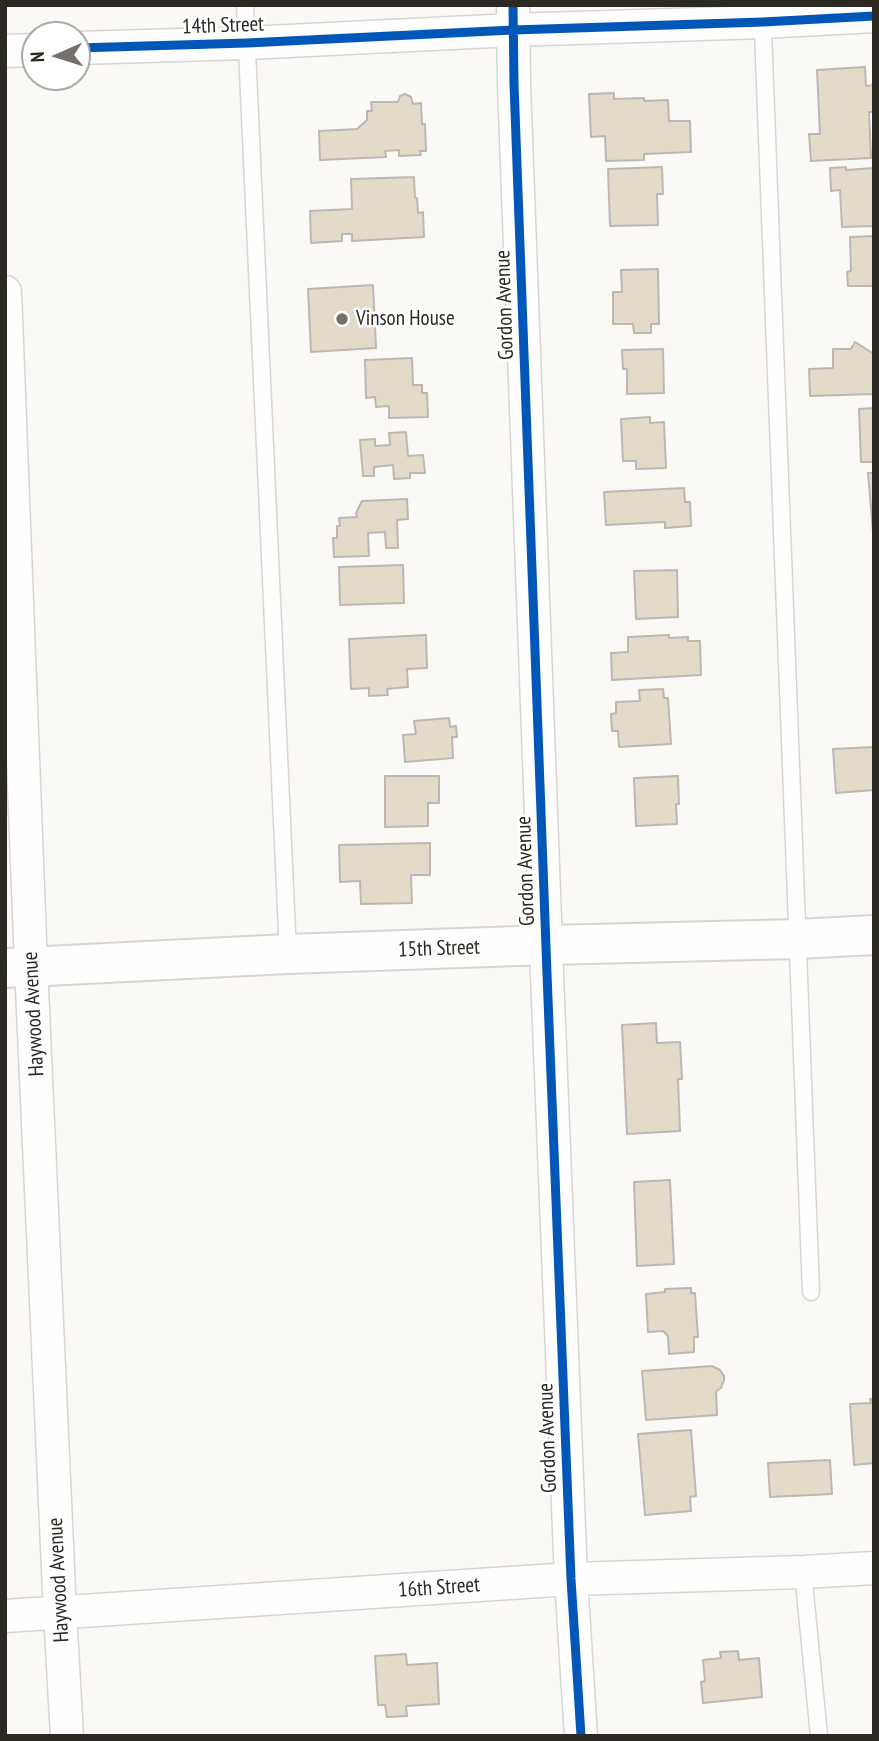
<!DOCTYPE html>
<style>
body{margin:0}
#map{position:relative;width:879px;height:1741px;overflow:hidden;background:#fbf9f6;font-family:"PT Sans Narrow",sans-serif}
canvas{display:block}
.frame{position:absolute;inset:0;border:7px solid #2c2822;pointer-events:none}
.north{position:absolute;left:21px;top:21px;width:70px;height:70px;box-sizing:border-box;background:#fff;border:2px solid #aba9a7;border-radius:50%;rotate:267deg;font-size:19px;font-weight:700;line-height:28px;text-align:center;color:#2c2822}
.north::after{content:'';display:block;margin:auto;width:24px;height:32px;background:#74716c;clip-path:polygon(50% 0,100% 100%,50% 72%,0 100%)}
</style>
<div id="map">
<canvas width="879" height="1741"></canvas>
<div class="frame"></div>
<div class="north">N</div>
</div>
<script>
const c = document.querySelector('canvas').getContext('2d');
c.lineJoin = 'round';
function paint(path, color) { c.fillStyle = color; c.fill(path, 'evenodd'); }
const poly = rows => new Path2D(rows.map(r => 'M' + r).join(''));
function trace(path, color, width, dash) { c.strokeStyle = color; c.lineWidth = width; c.lineCap = dash ? 'butt' : 'round'; c.setLineDash(dash || []); c.stroke(path); }
function drawText(font, color, halo, rows, align = 'center') {
  c.font = font + ' "PT Sans Narrow",sans-serif'; c.lineWidth = 5; c.setLineDash([]); c.textBaseline = 'middle'; c.strokeStyle = halo; c.fillStyle = color; for (const [text, x, y, turn = 0] of rows) {
    c.save(); c.translate(x, y); c.rotate((+turn || 0) * Math.PI / 180); c.textAlign = isNaN(turn) ? turn : align; if (halo) c.strokeText(text, 0, 0); c.fillText(text, 0, 0); c.restore();
  }
}
const building = poly([
 [865,67,866,86,874,85,874,112,869,112,871,158,811,161,809,134,820,134,817,70,865,67],
 [614,93,614,99,644,98,644,101,668,100,669,121,690,121,691,152,644,154,644,160,606,161,605,136,591,137,589,94,614,93],
 [405,94,411,97,413,104,421,103,422,124,425,124,426,151,420,151,421,155,399,156,399,150,385,151,386,157,320,160,319,131,357,129,367,120,367,111,372,111,371,102,398,102,400,96,405,94],
 [662,167,663,194,657,194,658,225,610,226,608,169,662,167],
 [846,167,846,170,874,168,874,226,842,227,840,190,831,191,830,168,846,167],
 [414,177,415,198,417,198,418,213,423,212,424,237,352,241,352,234,342,234,342,241,311,243,310,211,352,209,351,179,414,177],
 [874,236,874,286,848,286,847,272,851,271,850,237,874,236],
 [658,269,659,324,651,324,651,333,634,333,633,324,613,324,613,292,622,292,621,270,658,269],
 [373,285,376,348,311,352,308,289,373,285],
 [855,342,874,354,874,394,810,396,809,369,833,368,833,349,851,349,855,342],
 [663,349,664,393,627,394,627,369,623,369,622,350,663,349],
 [412,358,413,385,422,385,422,393,427,393,428,417,389,418,389,406,376,407,375,397,366,398,365,360,412,358],
 [874,408,874,462,861,462,859,409,874,408],
 [650,417,650,423,664,422,666,468,636,469,636,461,623,461,621,419,650,417],
 [406,432,408,456,423,455,425,473,410,473,410,478,394,479,393,465,374,467,374,476,363,476,360,440,375,439,375,446,390,445,389,433,406,432],
 [868,473,874,473,874,532,873,532,868,473],
 [684,488,685,502,690,502,691,526,665,528,665,522,606,525,604,492,684,488],
 [407,499,408,519,397,520,398,548,386,548,385,532,368,533,369,556,334,557,333,538,337,538,337,526,340,526,339,518,357,517,356,513,362,501,407,499],
 [403,565,404,603,340,605,339,567,403,565],
 [677,570,678,617,636,619,634,571,677,570],
 [426,635,427,668,407,669,408,687,387,689,388,695,369,696,369,688,351,689,349,639,426,635],
 [669,635,669,638,688,637,688,641,700,641,701,675,612,680,611,653,628,652,628,637,669,635],
 [663,689,664,698,668,698,671,744,619,747,618,731,612,731,611,714,616,713,616,702,640,701,639,690,663,689],
 [449,718,450,727,456,726,457,737,452,737,453,758,405,762,403,735,416,734,414,721,449,718],
 [874,747,874,790,836,793,833,749,874,747],
 [385,776,439,776,439,803,428,803,428,826,385,827,385,776],
 [678,776,679,804,676,804,677,824,636,826,634,778,678,776],
 [430,843,430,875,411,875,412,903,361,904,360,881,340,882,339,845,430,843],
 [656,1023,657,1043,680,1042,682,1079,678,1079,680,1131,627,1134,622,1025,656,1023],
 [670,1180,674,1264,637,1266,634,1182,670,1180],
 [691,1288,691,1293,695,1293,698,1337,694,1337,694,1352,669,1354,668,1336,663,1331,648,1332,646,1294,665,1292,665,1289,691,1288],
 [712,1366,720,1370,724,1376,724,1380,721,1388,716,1391,717,1415,646,1420,642,1371,712,1366],
 [870,1399,874,1399,874,1463,854,1465,850,1404,871,1403,870,1399],
 [691,1430,696,1496,690,1497,691,1511,645,1515,638,1434,691,1430],
 [830,1460,832,1494,770,1497,768,1463,830,1460],
 [738,1651,739,1660,759,1658,762,1697,703,1703,701,1682,705,1681,703,1660,721,1658,720,1652,738,1651],
 [406,1654,407,1665,437,1663,439,1704,406,1706,407,1716,387,1717,385,1705,378,1705,375,1656,406,1654]
]);
paint(building, '#e4dac9');
trace(building, '#bbb8b4', 2);
const service = poly([
 [245,5,288,954],
 [762,5,811,1292],
 [803,1572,819,1736]
]);
const minor = poly([
 [513,5,514,84,547,974,571,1579,581,1736],
 [77,48,247,43,513,30,763,22,874,16],
 [5,51,35,50],
 [5,292,31,966,60,1613,67,1736],
 [5,1616,571,1579,803,1572,874,1568]
]);
const secondary = poly([
 [5,968,288,954,547,945,798,939,874,935]
]);
trace(service, '#d8d5d1', 19);
trace(minor, '#d8d5d1', 35);
trace(secondary, '#d8d5d1', 42);
trace(service, '#fefefe', 16);
trace(minor, '#fefefe', 32);
trace(secondary, '#fefefe', 38);
trace(poly([
 [513,5,514,84,547,974,571,1579,581,1736],
 [77,48,247,43,513,30,763,22,874,16]
]), '#0057b8', 9);
for (const [x, y, r, color] of [
 [342,319,7,"#74716c"]
]) { const dot = new Path2D(); dot.arc(x, y, r, 0, 2 * Math.PI); c.fillStyle = color; c.fill(dot); trace(dot, '#fff', 2.5); }
drawText('21px', '#2c2822', '#fff', [
 ["14th Street",223,26,-2],
 ["Gordon Avenue",505,305,-92],
 ["Gordon Avenue",526,871,-92],
 ["15th Street",439,949,-2],
 ["Haywood Avenue",34,1014,-93],
 ["Gordon Avenue",548,1438,-92],
 ["Haywood Avenue",59,1580,-93],
 ["16th Street",439,1588,-4]
]);
drawText('21px', '#2c2822', '#fff', [
 ["Vinson House",356,319]
], 'left');
</script>
